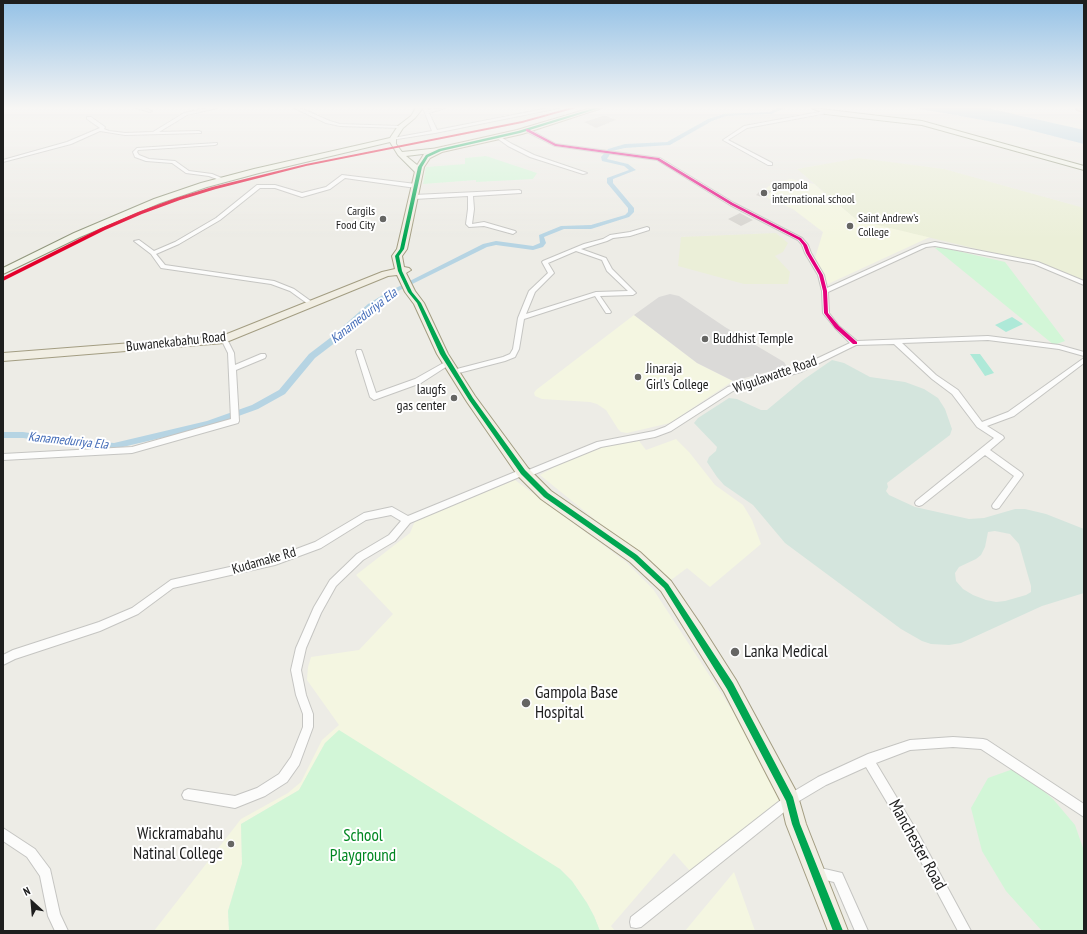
<!DOCTYPE html>
<style>
body{margin:0}
#map{position:relative;width:1087px;height:934px;overflow:hidden;background:#edece6;font-family:"PT Sans Narrow",sans-serif}
canvas{display:block}
.frame{position:absolute;inset:0;border:4px solid #1e1e1e;pointer-events:none}
.north{position:absolute;left:12px;top:882px;width:40px;height:40px;-webkit-text-stroke:3px #fff;paint-order:stroke;rotate:334deg;font-size:11px;font-weight:700;line-height:16px;text-align:center;color:#1e1e1e}
.north::after{content:'';display:block;margin:auto;width:14px;height:18px;background:#1e1e1e;clip-path:polygon(50% 0,100% 100%,50% 72%,0 100%)}
</style>
<div id="map">
<canvas width="1087" height="934"></canvas>
<div class="frame"></div>
<div class="north">N</div>
</div>
<script>
const c = document.querySelector('canvas').getContext('2d');
c.lineJoin = 'round';
function paint(path, color) { c.fillStyle = color; c.fill(path, 'evenodd'); }
const poly = rows => new Path2D(rows.map(r => 'M' + r).join(''));
function trace(path, color, width, dash) { c.strokeStyle = color; c.lineWidth = width; c.lineCap = dash ? 'butt' : 'round'; c.setLineDash(dash || []); c.stroke(path); }
function drawText(font, color, halo, rows, align = 'center') {
  c.font = font + ' "PT Sans Narrow",sans-serif'; c.lineWidth = 4; c.setLineDash([]); c.textBaseline = 'middle'; c.strokeStyle = halo; c.fillStyle = color; for (const [text, x, y, turn = 0] of rows) {
    c.save(); c.translate(x, y); c.rotate((+turn || 0) * Math.PI / 180); c.textAlign = isNaN(turn) ? turn : align; if (halo) c.strokeText(text, 0, 0); c.fillText(text, 0, 0); c.restore();
  }
}
paint(poly([
 [791,179,814,184,857,220,930,237,828,284,815,258,823,232,793,209,766,197,764,190,773,183],
 [634,315,697,363,733,381,670,423,627,433,621,432,618,429,606,410,597,404,590,402,542,399,535,396,534,393,536,390],
 [676,439,689,452,715,485,743,505,752,520,761,544,710,587,687,568,671,580,649,560,598,522,540,475,567,460,603,447,639,441,646,450],
 [515,480,626,562,653,589,745,730,782,799,698,880,674,853,611,926,615,931,600,931,594,916,587,903,572,881,560,869,325,743,299,790,241,824,242,864,228,911,229,931,154,931,241,819,288,793,301,782,322,740,339,725,307,680,308,667,311,657,359,650,393,614,356,575,410,533,415,521],
 [734,872,755,931,685,931]
]), '#f4f6e1');
paint(poly([
 [670,294,679,296,725,327,784,362,787,367,733,381,697,363,634,315,659,297]
]), '#dbdad8');
paint(poly([
 [859,158,944,169,1084,208,1084,280,1027,261,857,220,797,169],
 [776,233,788,243,783,252,775,256,790,272,788,284,744,284,678,266,681,237]
]), '#ebefd8');
paint(poly([
 [832,360,844,363,870,377,905,382,924,389,938,398,945,409,952,429,950,435,887,483,888,487,886,491,889,495,915,507,969,519,984,518,1015,509,1025,509,1046,514,1084,529,1084,593,1042,606,961,643,949,645,931,644,922,641,901,629,785,543,753,505,724,485,717,477,707,462,709,457,716,451,717,447,694,423,698,418,729,398,737,399,761,410,767,410,803,380],
 [995,531,1010,534,1019,544,1031,586,1031,592,1026,595,1005,601,996,602,986,600,973,595,963,589,956,581,955,573,959,567,976,559,981,555,985,547,988,532]
]), '#d4e5dd');
paint(poly([
 [486,156,537,173,533,179,476,182,476,180,423,184,426,167,465,164,465,158],
 [940,247,1005,262,1065,341,1054,345,935,248],
 [339,730,560,869,572,881,587,903,594,916,600,931,229,931,228,911,242,864,241,824,299,790,325,743],
 [1016,768,1053,799,1075,825,1084,851,1084,931,1042,931,1006,891,982,851,971,808,988,778]
]), '#d2f6d7');
paint(poly([
 [1012,317,1023,324,1006,332,995,325],
 [970,354,980,354,994,373,985,376]
]), '#aee9d8');
paint(poly([
 [916,108,987,108,1084,130,1084,144,1010,125]
]), '#b6d4e3');
paint(poly([
 [778,108,785,108,771,114,726,116,712,121,670,145,625,148,612,151,607,159,628,164,636,170,613,179,613,183,634,208,634,212,629,217,591,229,564,229,544,237,546,243,543,247,533,250,496,245,487,247,390,295,374,308,336,342,315,358,285,394,258,409,208,427,114,449,71,445,23,438,3,438,3,432,23,432,71,439,114,443,207,421,252,405,279,390,309,354,330,338,368,304,386,293,483,244,496,241,533,246,540,243,539,235,561,226,591,225,625,215,628,212,628,208,607,183,607,178,629,170,624,166,602,161,601,157,608,149,625,144,667,142,708,119,723,114,770,112,778,108]
]), '#b6d4e3');
paint(poly([
 [605,115,616,120,596,128,584,122],
 [762,189,772,191,764,198,756,195],
 [740,213,753,220,741,226,728,219]
]), '#d6d4cf');
const street = poly([
 [136,108,144,108,152,111,150,112,136,108],
 [207,108,217,108,187,115,159,132,199,131,201,132,201,133,125,135,100,131,71,144,3,162,3,160,67,142,100,128,87,119,87,117,91,117,105,127,104,129,109,131,125,133,153,132,184,113,207,108],
 [294,108,300,108,330,121,340,124,400,126,402,127,400,128,340,126,326,123,294,108],
 [423,108,427,108,428,110,445,108,429,113,437,130,549,108,559,108,435,133,391,140,391,138,393,138,432,131,423,108],
 [825,111,827,112,827,113,747,128,728,140,772,163,772,165,768,165,723,140,744,126,825,111],
 [525,129,529,129,556,144,660,158,734,203,802,238,808,245,811,253,824,275,827,288,922,245,935,242,1038,262,1084,281,1084,285,1034,264,935,246,926,247,828,292,829,313,839,326,857,341,988,336,1059,345,1084,352,1084,356,1059,349,988,340,902,343,936,375,958,390,982,422,1008,412,1084,358,1084,363,1014,416,987,426,1003,436,1004,438,990,450,1022,473,1023,475,999,508,996,509,993,508,992,506,993,504,1014,476,985,455,922,505,919,506,916,505,915,503,916,501,994,438,977,427,952,394,932,379,894,344,856,345,801,372,733,391,671,431,655,437,601,447,530,476,527,477,524,475,410,523,395,541,363,560,336,586,321,613,306,648,301,670,306,695,313,714,313,727,299,765,287,782,265,796,235,808,184,799,182,795,184,791,188,789,235,796,257,788,279,774,291,757,303,727,303,714,296,695,291,670,296,648,314,607,330,580,357,554,389,535,401,521,391,515,366,520,321,548,275,565,173,588,138,614,100,631,15,659,3,665,3,655,13,650,99,622,132,608,171,580,275,557,315,542,364,513,392,507,408,516,520,470,523,469,526,471,597,442,654,431,665,427,728,387,797,368,850,343,835,328,823,313,822,291,818,275,805,253,802,245,798,240,730,205,657,160,555,146,525,131,525,129],
 [499,136,512,144,534,155,587,173,583,174,530,157,508,146,497,138,497,137,499,136],
 [217,143,217,144,215,145,138,150,137,152,139,155,149,159,175,161,189,171,212,174,224,179,224,181,222,181,209,176,186,173,172,163,146,161,135,157,133,152,137,148,217,143],
 [342,175,416,184,419,186,416,188,345,178,330,189,302,197,275,188,260,188,220,220,179,244,156,254,165,265,274,281,294,289,312,302,312,304,308,304,290,291,271,284,161,268,151,254,134,241,139,240,154,251,175,242,216,218,257,185,275,185,302,193,326,187,342,175],
 [519,190,521,191,521,193,473,196,474,209,472,224,484,222,515,231,516,232,513,234,484,226,469,227,466,224,468,209,468,196,414,199,411,197,414,195,519,190],
 [647,227,649,228,649,230,630,236,613,238,607,241,581,249,606,258,612,269,636,293,633,295,600,296,611,312,610,313,606,313,595,296,524,319,519,349,515,357,505,361,455,374,453,374,452,372,453,370,503,357,510,354,513,349,518,318,529,291,548,273,542,262,543,261,584,244,603,239,610,235,630,232,647,227],
 [576,251,602,260,607,271,628,291,596,292,526,314,535,292,554,273,548,263,576,251],
 [222,337,226,337,234,353,235,365,261,354,265,354,266,356,265,358,236,370,239,421,238,423,132,453,3,460,3,454,132,447,231,419,228,353,221,339,222,337],
 [357,350,361,350,362,352,376,393,415,379,447,361,449,361,452,363,421,383,374,400,370,397,356,352,357,350],
 [953,737,983,739,987,740,1084,804,1084,817,981,749,953,747,910,750,876,763,918,833,971,931,958,931,910,841,866,767,826,785,794,804,641,927,636,928,631,927,630,922,631,917,786,796,818,777,868,754,910,740,953,737],
 [3,828,35,849,50,869,60,914,68,931,55,931,48,916,40,876,27,857,3,841,3,828],
 [816,867,842,873,868,931,855,931,834,882,812,877,810,873,812,869,816,867]
]);
const secondary = poly([
 [416,108,423,108,415,118,403,128,396,139,396,144,402,152,440,148,443,150,440,152,406,156,422,169,422,173,416,173,398,155,390,142,259,173,207,187,160,203,80,237,3,274,3,268,74,233,154,199,201,183,254,169,390,138,398,126,411,116,416,108],
 [812,108,922,121,1084,166,1084,170,922,125,825,114,812,108]
]);
const primary = poly([
 [591,108,602,108,522,134,442,152,430,158,424,167,407,249,402,256,404,267,409,268,411,270,406,273,415,291,424,303,448,354,475,396,528,468,551,491,640,552,671,581,701,625,736,680,797,793,806,824,848,931,828,931,786,824,781,802,724,692,661,591,630,562,541,499,518,476,467,402,437,354,414,304,405,292,397,275,388,276,224,343,3,361,3,353,222,336,382,272,395,269,392,256,397,249,416,167,424,154,437,148,517,130,591,108]
]);
const highway = poly([
 [1076,108,1084,108,1084,112,1077,110,1076,108]
]);
trace(street, '#c5c5c2', 2);
trace(secondary, '#92977e', 2);
trace(primary, '#a39d82', 2);
trace(highway, '#c59ca1', 2);
paint(street, '#fcfcfb');
paint(secondary, '#f2f4e9');
paint(primary, '#f1eee3');
paint(highway, '#ebdede');
paint(poly([
 [594,108,600,108,520,133,441,151,428,157,422,167,404,249,399,256,402,271,412,292,421,303,446,354,473,398,525,470,548,493,637,555,668,584,733,683,793,797,800,824,843,931,833,931,792,824,786,801,727,689,664,588,633,559,544,497,521,474,469,400,440,354,417,303,408,292,398,271,395,256,400,249,418,167,426,155,439,149,518,131,594,108]
]), '#00a651');
paint(poly([
 [526,129,528,129,556,144,659,158,733,203,801,238,807,245,810,253,823,275,827,291,828,313,839,326,857,342,857,344,853,344,835,328,824,313,823,291,819,275,806,253,803,245,799,240,731,205,657,160,555,146,526,131,526,129]
]), '#e5007d');
paint(poly([
 [569,108,576,108,522,123,306,166,216,189,180,200,142,214,105,230,3,281,3,277,101,228,138,212,176,198,212,187,306,164,522,121,569,108]
]), '#e4002b');
const sky = c.createLinearGradient(0, 0, 0, 239);
sky.addColorStop(0, '#94c1e6');
sky.addColorStop(0.45, '#f7f6f4');
sky.addColorStop(1, '#f7f6f400');
c.fillStyle = sky;
c.fillRect(0, 0, 1087, 239);
for (const [x, y, r, color] of [
 [764,193,4,"#666664"],
 [383,219,4,"#666664"],
 [850,226,4,"#666664"],
 [705,339,4,"#666664"],
 [638,377,4,"#666664"],
 [454,398,4,"#666664"],
 [735,652,5,"#666664"],
 [526,703,5,"#666664"],
 [231,844,4,"#666664"]
]) { const dot = new Path2D(); dot.arc(x, y, r, 0, 2 * Math.PI); c.fillStyle = color; c.fill(dot); trace(dot, '#fff', 1.5); }
drawText('12px', '#1e1e1e', '#fff', [
 ["gampola",772,186],
 ["international school",772,200],
 ["Cargils",375,212,"right"],
 ["Food City",375,226,"right"],
 ["Saint Andrew's",858,219],
 ["College",858,233]
], 'left');
drawText('italic 13px', '#416ab7', '#fff', [
 ["Kanameduriya Ela",364,316,-38],
 ["Kanameduriya Ela",68,441,6]
]);
drawText('14px', '#1e1e1e', '#fff', [
 ["Buddhist Temple",713,339],
 ["Jinaraja",646,369],
 ["Girl's College",646,385],
 ["laugfs",446,390,"right"],
 ["gas center",446,406,"right"]
], 'left');
drawText('14px', '#1e1e1e', '#fff', [
 ["Buwanekabahu Road",176,342,-6],
 ["Wigulawatte Road",775,375,-19],
 ["Kudamake Rd",264,561,-16]
]);
drawText('17px', '#1e1e1e', '#fff', [
 ["Lanka Medical",744,652],
 ["Gampola Base",535,693],
 ["Hospital",535,713],
 ["Wickramabahu",223,834,"right"],
 ["Natinal College",223,854,"right"]
], 'left');
drawText('17px', '#018721', '#fff', [
 ["School",363,836],
 ["Playground",363,856]
]);
drawText('17px', '#1e1e1e', '#fff', [
 ["Manchester Road",917,845,61]
]);
</script>
